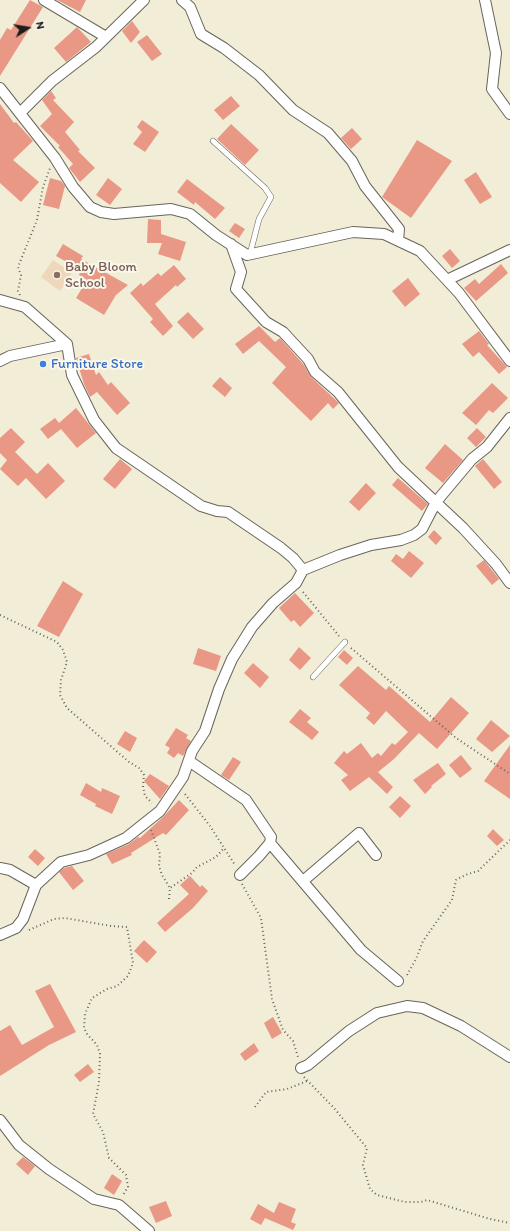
<!DOCTYPE html>
<style>
body{margin:0}
#map{position:relative;width:510px;height:1231px;overflow:hidden;background:#f2edd6;font-family:Itim,sans-serif}
canvas{display:block}
.north{position:absolute;left:8px;top:8px;width:40px;height:40px;-webkit-text-stroke:3px #fbf7ec;paint-order:stroke;rotate:78deg;font-size:11px;font-weight:700;line-height:16px;text-align:center;color:#1c1c1c}
.north::after{content:'';display:block;margin:auto;width:14px;height:18px;background:#1c1c1c;clip-path:polygon(50% 0,100% 100%,50% 72%,0 100%)}
</style>
<div id="map">
<canvas width="510" height="1231"></canvas>
<div class="north">N</div>
</div>
<script>
const c = document.querySelector('canvas').getContext('2d');
c.lineJoin = 'round';
function paint(path, color) { c.fillStyle = color; c.fill(path, 'evenodd'); }
const poly = rows => new Path2D(rows.map(r => 'M' + r).join(''));
function trace(path, color, width, dash) { c.strokeStyle = color; c.lineWidth = width; c.lineCap = dash ? 'butt' : 'round'; c.setLineDash(dash || []); c.stroke(path); }
function drawText(font, color, halo, rows, align = 'center') {
  c.font = font + ' Itim,sans-serif'; c.lineWidth = 4; c.setLineDash([]); c.textBaseline = 'middle'; c.strokeStyle = halo; c.fillStyle = color; for (const [text, x, y, turn = 0] of rows) {
    c.save(); c.translate(x, y); c.rotate((+turn || 0) * Math.PI / 180); c.textAlign = isNaN(turn) ? turn : align; if (halo) c.strokeText(text, 0, 0); c.fillText(text, 0, 0); c.restore();
  }
}
paint(poly([
 [53,260,72,273,60,291,41,277]
]), '#eed7bb');
paint(poly([
 [30,0,43,7,0,76,0,40,7,28,11,30],
 [57,0,86,0,80,12],
 [132,21,140,32,131,43,122,31],
 [77,27,91,42,66,62,54,48],
 [147,35,162,54,152,61,137,42],
 [51,91,56,98,53,100,74,122,65,132,80,150,78,151,95,168,80,182,69,168,73,164,58,147,60,146,40,126,52,114,42,100],
 [231,96,240,106,223,120,214,110],
 [0,104,14,123,16,122,33,141,13,160,39,182,21,202,0,183],
 [142,120,159,132,145,152,133,144,142,132,137,127],
 [231,124,259,150,245,165,217,139],
 [352,128,362,139,351,149,341,138],
 [417,140,452,161,411,218,382,197],
 [476,172,492,197,480,204,464,180],
 [50,178,61,181,65,186,59,209,43,205],
 [108,178,122,189,110,205,96,195],
 [187,179,225,208,215,219,195,202,194,205,177,192],
 [148,219,161,220,161,234,186,242,180,261,158,254,162,243,147,243],
 [235,223,245,229,239,238,229,231],
 [63,244,83,256,81,259,128,285,116,295,104,315,76,298,87,280,79,275,81,270,56,256],
 [450,249,460,261,452,268,442,256],
 [501,264,508,273,476,301,464,288,475,279,479,284],
 [174,265,186,279,177,287,176,285,155,304,173,326,163,336,150,322,153,319,130,293,141,283,143,286,158,273,161,276],
 [408,278,420,294,405,307,392,291],
 [188,312,204,329,193,339,177,322],
 [259,326,275,342,280,338,304,365,311,377,339,403,333,409,328,403,311,421,272,383,286,367,259,341,243,354,235,344],
 [479,331,489,344,487,345,507,367,499,374,479,352,473,357,462,344],
 [89,354,96,375,99,372,108,385,111,382,130,403,117,415,97,392,90,397,84,384,76,358],
 [220,377,232,388,225,397,212,386],
 [492,383,508,398,493,413,489,410,476,425,462,413],
 [76,408,96,433,77,448,61,429,48,439,40,429,55,418,59,423],
 [11,428,25,442,15,452,37,474,48,463,65,481,46,499,26,478,18,486,0,469,7,460,0,453,0,438],
 [477,428,486,437,476,447,467,438],
 [445,444,463,460,443,483,425,468],
 [120,459,132,469,115,489,103,479],
 [483,459,502,482,494,489,475,466],
 [398,478,428,504,422,511,392,485],
 [366,483,376,493,359,511,349,502],
 [434,530,442,538,436,545,428,537],
 [409,551,424,563,411,578,391,561,396,554,403,559],
 [484,560,499,579,492,585,476,566],
 [63,581,83,594,59,637,37,626],
 [295,593,314,613,300,627,294,620,291,622,279,608],
 [299,647,311,658,300,670,289,660],
 [198,648,221,656,216,671,193,664],
 [344,650,353,658,347,665,338,657],
 [253,663,269,677,260,688,244,673],
 [358,666,386,690,389,686,430,722,451,697,469,713,437,749,419,733,394,759,378,772,393,787,387,794,369,777,350,791,341,780,348,775,334,763,344,751,347,754,361,743,372,758,378,753,381,756,392,743,395,745,408,732,386,711,374,725,366,718,370,713,339,685],
 [300,709,311,718,307,722,319,732,312,740,289,722],
 [491,720,510,736,492,752,476,739],
 [176,728,188,735,186,738,191,741,183,756,178,753,174,758,167,753,170,748,165,745],
 [125,731,137,738,130,752,117,744],
 [510,745,510,799,484,781],
 [461,755,472,769,460,778,449,765],
 [233,757,241,762,229,780,221,775],
 [438,763,446,774,431,786,432,787,425,794,413,780],
 [150,774,169,786,160,799,144,781],
 [86,783,101,792,102,788,120,796,112,814,95,806,96,804,80,795],
 [400,796,411,806,400,818,389,807],
 [179,800,189,810,166,835,163,833,131,853,132,855,112,864,106,854,129,844,138,837,140,838,164,816],
 [493,829,504,840,497,846,487,836],
 [35,849,45,858,38,866,28,857],
 [72,866,84,881,73,890,59,872,64,868],
 [190,876,200,887,202,885,208,891,193,908,165,932,157,923,189,894,180,885],
 [144,940,157,952,147,963,134,951],
 [50,984,76,1032,49,1045,0,1076,0,1031,10,1025,22,1045,54,1027,35,991],
 [273,1017,282,1033,272,1039,264,1023],
 [254,1043,259,1051,245,1061,240,1054],
 [88,1064,94,1072,80,1082,74,1075],
 [23,1157,35,1166,28,1175,16,1164],
 [112,1174,122,1181,114,1195,104,1188],
 [166,1201,172,1216,156,1223,149,1207],
 [279,1202,296,1209,291,1222,296,1224,293,1230,265,1218,261,1225,250,1219,258,1204,274,1213]
]), '#e89885');
const service = poly([
 [213,141,265,188,271,197,259,219,250,254],
 [313,677,345,642]
]);
const minor = poly([
 [44,0,106,37],
 [182,0,190,7,201,34,224,48,259,75,293,110,328,133,352,161,365,186,399,229,398,240],
 [485,0,496,53,492,89,510,114],
 [0,88,55,158,73,187,90,207,101,212,114,214,171,209,190,214,216,235,247,255,353,232,384,234,420,251,459,293,510,361],
 [20,113,52,81,96,47,144,0],
 [231,244,241,272,236,289,266,322,283,332,308,359,315,372,338,392,398,467,463,528,496,564,510,583],
 [447,280,510,250],
 [0,300,25,307,67,344,72,375,94,420,116,448,201,506,217,511,228,512,281,548,293,558,303,570],
 [0,361,10,356,67,344],
 [189,761,246,800,271,837,270,843,259,856,240,875],
 [270,843,361,950,398,981],
 [0,868,10,870,36,885],
 [303,881,359,833,376,855],
 [0,935,16,928,23,919,36,885,61,862,89,855,126,838,160,811,183,777,192,751,205,731,219,689,232,659,252,627,273,603,296,583,303,570,340,555,371,545,401,540,414,535,422,529,436,502,472,459,487,447,510,418],
 [301,1068,308,1065,349,1031,377,1013,407,1006,423,1008,461,1026,510,1057],
 [0,1120,19,1145,49,1169,94,1199,119,1205,149,1231]
]);
trace(service, '#67655d', 6);
trace(minor, '#67655d', 12);
trace(poly([
 [20,295,18,291,21,275,18,267,37,220,43,187,50,168],
 [303,592,339,636],
 [0,615,57,642,63,650,67,662,61,680,60,695,67,708,129,762,139,768,144,775,143,787,145,796,152,803],
 [351,648,456,738,510,774],
 [185,794,210,826,235,865],
 [151,830,160,854,159,866,162,875,170,888],
 [242,884,261,918,272,999,283,1030,293,1041,298,1057],
 [169,899,170,888,192,873,197,867,216,857,224,848],
 [29,930,54,919,65,918,111,926,127,927,133,963,128,976,117,986,107,989,92,998,85,1014,84,1028,87,1034,97,1045,100,1054,99,1082,93,1114,103,1132,109,1158,126,1175,128,1187,123,1195],
 [407,975,416,959,423,941,452,900,456,880,465,875,478,871,510,840],
 [304,1077,334,1108,367,1148,363,1165,370,1189,377,1195,405,1202,421,1202,427,1200,490,1219,510,1223],
 [255,1107,266,1092,287,1089,307,1081]
]), '#67655d', 2, [1, 3]);
trace(service, '#fff', 5);
trace(minor, '#fff', 10);
for (const [x, y, r, color] of [
 [57,275,4,"#8d6e63"],
 [43,364,4,"#3f7fe0"]
]) { const dot = new Path2D(); dot.arc(x, y, r, 0, 2 * Math.PI); c.fillStyle = color; c.fill(dot); trace(dot, '#fbf7ec', 1.5); }
drawText('14px', '#785e54', '#fbf7ec', [
 ["Baby Bloom",65,267],
 ["School",65,283]
], 'left');
drawText('14px', '#366cbe', '#fbf7ec', [
 ["Furniture Store",51,364]
], 'left');
</script>
